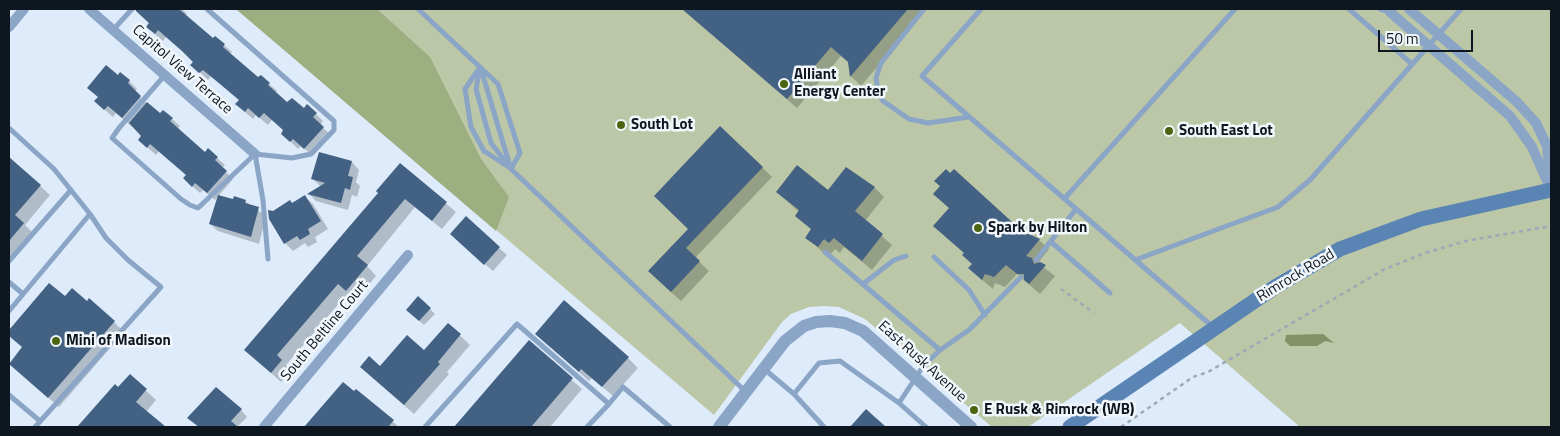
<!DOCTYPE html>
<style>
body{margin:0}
#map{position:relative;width:1560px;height:436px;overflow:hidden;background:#ddebfb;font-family:"Titillium Web",sans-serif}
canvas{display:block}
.frame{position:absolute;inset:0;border:10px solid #0e161f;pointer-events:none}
.scale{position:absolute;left:1378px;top:30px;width:95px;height:22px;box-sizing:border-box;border:2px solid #0e161f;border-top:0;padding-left:6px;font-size:15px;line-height:18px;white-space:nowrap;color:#0e161f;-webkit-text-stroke:4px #f2f7fc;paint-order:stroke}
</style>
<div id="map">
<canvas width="1560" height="436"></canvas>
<div class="frame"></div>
<div class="scale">50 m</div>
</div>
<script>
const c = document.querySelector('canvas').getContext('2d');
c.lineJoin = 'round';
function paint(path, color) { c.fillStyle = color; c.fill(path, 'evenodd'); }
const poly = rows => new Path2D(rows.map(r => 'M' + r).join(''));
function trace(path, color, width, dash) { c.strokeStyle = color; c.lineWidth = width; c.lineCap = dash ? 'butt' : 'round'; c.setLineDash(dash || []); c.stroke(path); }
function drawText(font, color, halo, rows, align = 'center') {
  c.font = font + ' "Titillium Web",sans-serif'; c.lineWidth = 5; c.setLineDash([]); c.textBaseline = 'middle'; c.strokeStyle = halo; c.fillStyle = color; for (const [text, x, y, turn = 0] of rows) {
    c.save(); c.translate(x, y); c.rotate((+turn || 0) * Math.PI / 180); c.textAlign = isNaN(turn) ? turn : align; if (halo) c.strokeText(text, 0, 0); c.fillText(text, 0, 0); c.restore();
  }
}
paint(poly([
 [236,9,1551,9,1551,427,1300,427,1180,323,1028,427,992,427,865,319,839,307,824,306,809,307,791,314,782,322,714,415]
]), '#bbc7a7');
paint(poly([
 [236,9,377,9,430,57,481,159,509,197,496,231]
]), '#9dae80');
paint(poly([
 [1323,334,1334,343,1325,341,1317,346,1290,346,1285,341,1286,335]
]), '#829266');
paint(poly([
 [134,9,182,9,187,14,185,16,213,40,224,45,232,52,230,54,258,79,269,84,277,91,275,93,288,104,316,114,323,121,320,125,331,135,313,156,301,146,298,149,290,141,285,131,272,120,268,125,256,115,253,119,245,112,240,101,211,76,208,80,192,65,195,62,166,37,163,41,155,34,148,27,150,24],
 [682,9,926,9,861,86,851,76,850,63,841,56,797,108],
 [118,77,129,81,137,89,134,92,160,115,172,119,180,126,177,129,205,154,217,158,225,165,222,168,233,179,215,200,203,190,200,193,192,186,187,175,159,151,156,155,147,147,143,136,116,113,113,117,104,109],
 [9,158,50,195,25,225,34,234,9,263],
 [352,162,359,170,356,182,360,186,357,197,352,195,348,210,316,201,309,194,321,187,312,178],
 [400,164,456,212,442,229,415,207,367,266,376,276,356,300,348,293,286,365,291,370,281,382,246,350,379,193],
 [762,167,772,177,695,258,709,271,681,301,659,281,689,229],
 [874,187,884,197,865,221,892,245,872,270,844,247,840,253,835,249,828,257,817,247,807,237,812,230,796,215,799,212,777,192],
 [305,197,313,204,328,229,315,237,317,242,308,247,305,243,293,251,285,243,273,212],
 [234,200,245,201,266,216,259,244,218,231,210,224],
 [1021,232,1039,240,1049,249,1038,263,1055,276,1040,294,1017,274,1005,287,995,283,993,289,980,278],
 [459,242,499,248,507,255,493,271],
 [49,285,65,298,114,322,124,332,59,407,10,364,23,348,9,332],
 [430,309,435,314,424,325,413,315],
 [448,324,470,345,447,372,449,374,414,414,371,376,424,352],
 [529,342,582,389,550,427,454,427],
 [546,343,628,358,638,368,613,396,592,378,589,381],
 [130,376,156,400,146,412,163,427,79,427,115,386,119,389],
 [343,384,354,393,356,390,399,427,306,427],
 [241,410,247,417,237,427,199,427,189,418]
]), '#0003');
paint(poly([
 [136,9,179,9,213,38,215,36,225,44,223,47,258,77,261,75,270,83,268,85,287,102,292,98,304,108,307,104,317,113,313,117,324,127,304,149,293,139,290,142,281,134,283,130,264,113,259,118,248,108,245,112,235,104,239,100,220,84,203,70,199,73,190,65,193,62,182,51,158,30,155,34,146,27,149,23,136,11],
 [682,9,908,9,850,77,848,62,831,47,787,99],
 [106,65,118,75,120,72,130,80,128,83,141,96,122,118,108,106,104,110,94,101,98,97,87,88],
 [147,102,160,113,163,110,173,118,170,121,205,152,208,148,218,157,215,160,227,171,207,193,195,183,192,187,183,178,186,175,150,144,147,148,138,140,141,136,129,123],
 [720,126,763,167,686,248,700,261,671,292,648,271,688,229,654,196],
 [319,152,352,161,348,176,353,177,350,190,345,188,341,203,307,194,325,183,311,179],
 [9,157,41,185,15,215,24,223,9,241],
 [400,163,447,202,432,221,405,199,357,256,368,265,346,291,338,284,277,355,282,360,271,373,244,350,378,193,376,191],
 [797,165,828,190,846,167,875,187,855,211,883,234,862,261,834,238,829,243,824,239,818,247,805,238,811,229,795,216,799,210,776,192],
 [946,169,950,173,954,169,1022,231,1040,239,1026,256,1032,258,1034,264,1040,262,1046,265,1029,284,1024,280,1024,274,1017,274,1006,265,994,277,985,274,982,280,968,268,972,264,962,255,964,253,933,226,949,208,933,194,940,186,934,181],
 [218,195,233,199,234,196,246,200,245,203,259,207,251,237,209,224],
 [305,195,321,221,308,229,310,234,300,240,297,236,284,244,269,219,268,210,273,211,290,200,292,203],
 [466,216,500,247,484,265,450,234],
 [49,283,65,296,72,288,87,301,89,298,115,321,48,398,9,364,22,347,9,336,9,330],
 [418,296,431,308,419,321,406,310],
 [564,300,629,357,602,387,581,369,579,372,535,334],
 [448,323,461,334,438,362,440,364,404,405,360,367,369,356,380,366,407,335,424,350],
 [529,340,573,378,531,427,454,427],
 [130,374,147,389,136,402,166,427,77,427,115,384,118,387],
 [343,382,354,391,356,389,394,420,388,427,304,427],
 [216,387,242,409,231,421,238,427,199,427,187,418],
 [866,409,886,427,850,427]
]), '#436183');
trace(poly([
 [1061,289,1094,313],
 [1121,427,1193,377,1208,372,1385,269,1425,253,1466,241,1551,226]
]), '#9da9b7', 2.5, [4, 4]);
trace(poly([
 [207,9,334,121,334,130,311,154,292,158,255,154],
 [418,9,498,84,520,153,511,169],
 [924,9,881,63,876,78,878,92,883,101,909,119,928,123,969,117],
 [981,9,922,76,1213,327],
 [1349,9,1412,64],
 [1380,9,1390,12],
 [113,30,132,9],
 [480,67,476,89,491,143,511,169,745,391],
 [481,69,510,166],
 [478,70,465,89,471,127,484,151,507,166],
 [164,76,119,128,112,138,181,199,190,205,198,208,255,154,263,200,268,259],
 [9,128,54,169,90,214,9,311],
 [1064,199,1235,9],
 [1051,242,1110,293],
 [825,252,940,350],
 [934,257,969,290,985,315],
 [1036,260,1076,209],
 [1135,260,1278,207,1310,180,1461,9],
 [9,261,71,190],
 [9,282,23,294],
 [863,284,894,260,906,256],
 [763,368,794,394,824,427],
 [794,394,819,363,840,361,899,403,924,365,940,350,969,330,1021,277],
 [9,395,40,421],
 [899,403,926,427],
 [35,427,161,287,128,260,106,238,90,214],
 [425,427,517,324,609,404,623,387,670,427],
 [587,427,609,404]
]), '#8aa5c6', 5);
trace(poly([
 [89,9,255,154],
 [1409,9,1517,102,1536,123,1547,146,1550,182],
 [1390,12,1510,116,1532,147,1551,190],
 [9,27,24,9],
 [264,427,408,255]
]), '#8aa5c6', 10);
trace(poly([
 [719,427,785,341,804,326,816,322,830,321,845,323,863,331,971,427]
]), '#8aa5c6', 12);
trace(poly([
 [1070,427,1275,287,1340,249,1421,219,1551,190]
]), '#5a84b3', 15);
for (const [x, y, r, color] of [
 [784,84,5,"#4c6310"],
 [621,125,5,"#4c6310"],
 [1169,131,5,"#4c6310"],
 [978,228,5,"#4c6310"],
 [56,341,5,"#4c6310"],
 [974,410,5,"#4c6310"]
]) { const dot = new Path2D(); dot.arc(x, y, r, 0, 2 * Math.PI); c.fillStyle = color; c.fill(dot); trace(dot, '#f2f7fc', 2); }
drawText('15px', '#0e161f', '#f2f7fc', [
 ["Capitol View Terrace",182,70,41],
 ["Rimrock Road",1296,276,-31],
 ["South Beltline Court",325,331,-50],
 ["East Rusk Avenue",922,362,42]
]);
drawText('bold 15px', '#0e161f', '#f2f7fc', [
 ["Alliant",794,75],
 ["Energy Center",794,92],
 ["South Lot",631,125],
 ["South East Lot",1179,131],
 ["Spark by Hilton",988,228],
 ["Mini of Madison",66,341],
 ["E Rusk & Rimrock (WB)",984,410]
], 'left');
</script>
